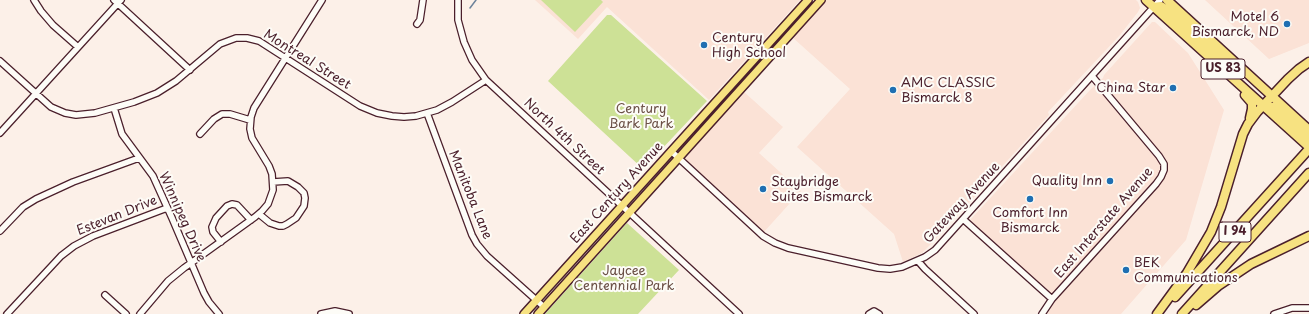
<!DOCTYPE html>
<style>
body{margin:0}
canvas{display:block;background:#fcf0e8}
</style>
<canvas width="1309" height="314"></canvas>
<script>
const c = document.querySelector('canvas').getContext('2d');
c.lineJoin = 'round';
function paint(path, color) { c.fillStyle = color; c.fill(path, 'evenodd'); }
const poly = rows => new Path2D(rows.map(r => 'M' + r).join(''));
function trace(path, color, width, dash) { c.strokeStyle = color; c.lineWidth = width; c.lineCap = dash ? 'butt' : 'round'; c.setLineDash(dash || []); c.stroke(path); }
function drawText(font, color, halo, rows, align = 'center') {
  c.font = font + ' "Playpen Sans",sans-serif'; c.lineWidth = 4; c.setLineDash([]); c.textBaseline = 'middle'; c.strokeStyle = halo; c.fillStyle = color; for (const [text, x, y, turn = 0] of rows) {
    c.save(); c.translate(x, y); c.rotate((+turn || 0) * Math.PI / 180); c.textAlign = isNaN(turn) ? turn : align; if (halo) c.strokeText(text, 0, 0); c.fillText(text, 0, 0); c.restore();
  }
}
paint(poly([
 [535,0,800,0,709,100,607,7,578,39],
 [825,0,1136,0,1138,2,1140,8,1138,12,1120,35,1048,112,1049,115,934,241,922,253,903,262,894,234,797,147,850,89,792,37],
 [1205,0,1309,0,1309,43,1269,59],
 [1152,22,1155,22,1188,53,1224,110,1186,240,1121,314,1047,314,1056,300,970,220,1090,90,1103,78,1104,75],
 [743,91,783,127,759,153,801,191,763,233,681,159]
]), '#fbe2d6');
paint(poly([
 [541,0,601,0,603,2,575,32],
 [607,15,611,15,707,101,643,169,548,81],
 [627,223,679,270,638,314,545,314]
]), '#cde196');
trace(poly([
 [470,8,476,0]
]), '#6d839b', 1.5);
const minor = poly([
 [34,0,41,11,53,25,78,47],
 [114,0,190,70],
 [458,0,458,20,464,42,472,60,486,80,739,314],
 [417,24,420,20,423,0],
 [0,61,51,107,65,113,76,115,95,113,134,102,157,93,176,81,220,44,236,38,247,38,259,41,360,106,377,113,392,116,404,117,416,116,437,110,452,102,486,80],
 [114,108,122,134,153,176,172,218,204,293,209,302,219,314],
 [427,113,472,235,477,244,487,256,544,307],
 [0,133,121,0],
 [200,134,214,119,222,114,230,114,250,120],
 [671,151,763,236,775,243,788,248,878,268,890,269,902,267,925,257,935,250,1160,0],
 [259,214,270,223,279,226,283,226,287,224,296,218,304,206,305,198,304,193,298,187,288,181,273,182],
 [963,219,1052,299],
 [0,231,23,207,36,199,73,182,139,158],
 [221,242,213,232,212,227,216,218,227,206,232,204,237,205,251,220],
 [918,261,925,269,974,314],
 [105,295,126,314],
 [7,314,61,256,74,246,93,236,167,208],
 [140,314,168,281,184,268,255,217,262,211,268,204,273,190,272,174,269,166,252,138,250,129,251,117,254,108,322,0],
 [321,314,335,311,349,314],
 [869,314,874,311,879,314],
 [1042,314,1052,299,1156,184,1161,177,1164,170,1164,164,1159,156,1092,76],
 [1274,314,1292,308,1309,308]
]);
const major = poly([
 [524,314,808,0],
 [538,314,821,0]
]);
const highway = poly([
 [1146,0,1309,147],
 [1167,0,1309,130],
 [1154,7,1161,6,1164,8,1214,52,1232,64],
 [1245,95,1252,103,1252,109,1250,118],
 [1263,106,1274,107,1278,110,1309,138],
 [1175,297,1309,149],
 [1196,305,1218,286,1251,264,1309,236],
 [1157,314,1187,273,1211,232,1221,207,1243,134,1248,124,1257,112,1288,79,1299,69,1309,62],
 [1182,314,1309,173]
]);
trace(minor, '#4a1f2b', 8);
trace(major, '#4a1f2b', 10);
trace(highway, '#4a1f2b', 11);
trace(minor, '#fdfcf7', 5.5);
trace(major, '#f7e281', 7);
trace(highway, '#f7e281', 8);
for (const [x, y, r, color] of [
 [1287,24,4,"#1f6fb2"],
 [704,45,4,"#1f6fb2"],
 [1173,88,4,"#1f6fb2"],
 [893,90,4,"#1f6fb2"],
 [1110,181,4,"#1f6fb2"],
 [763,189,4,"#1f6fb2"],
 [1030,199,4,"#1f6fb2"],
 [1126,270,4,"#1f6fb2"]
]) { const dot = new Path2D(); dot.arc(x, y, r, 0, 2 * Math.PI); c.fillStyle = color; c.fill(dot); trace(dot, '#fdfcf7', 1.5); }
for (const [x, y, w] of [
 [1223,69,44],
 [1235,232,32]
]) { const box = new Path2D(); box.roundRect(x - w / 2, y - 10, w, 20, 3); c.fillStyle = '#fdfcf7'; c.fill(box); trace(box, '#4a1f2b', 1); }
drawText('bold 12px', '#4a1f2b', null, [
 ["US 83",1223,69],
 ["I 94",1235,232]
]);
drawText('13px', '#4a1f2b', '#fdfcf7', [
 ["Motel 6",1279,17,"right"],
 ["Bismarck, ND",1279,32,"right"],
 ["Century",712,38],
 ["High School",712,53],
 ["AMC CLASSIC",901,83],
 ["Bismarck 8",901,98],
 ["China Star",1165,88,"right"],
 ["Quality Inn",1102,181,"right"],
 ["Staybridge",771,182],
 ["Suites Bismarck",771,197],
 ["Comfort Inn",1030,213,"center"],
 ["Bismarck",1030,228,"center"],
 ["BEK",1134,263],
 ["Communications",1134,278]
], 'left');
drawText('13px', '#4a1f2b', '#fdfcf7', [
 ["Montreal Street",307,60,32],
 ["North 4th Street",564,137,43],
 ["East Century Avenue",617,193,-48],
 ["Manitoba Lane",470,195,68],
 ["Gateway Avenue",962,203,-47],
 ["Estevan Drive",117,216,-22],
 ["Winnipeg Drive",182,217,66],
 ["East Interstate Avenue",1104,223,-49]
]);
drawText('13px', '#6b5046', '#fdfcf7', [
 ["Century",641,109],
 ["Bark Park",641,124],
 ["Jaycee",624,271],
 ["Centennial Park",624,286]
]);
</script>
